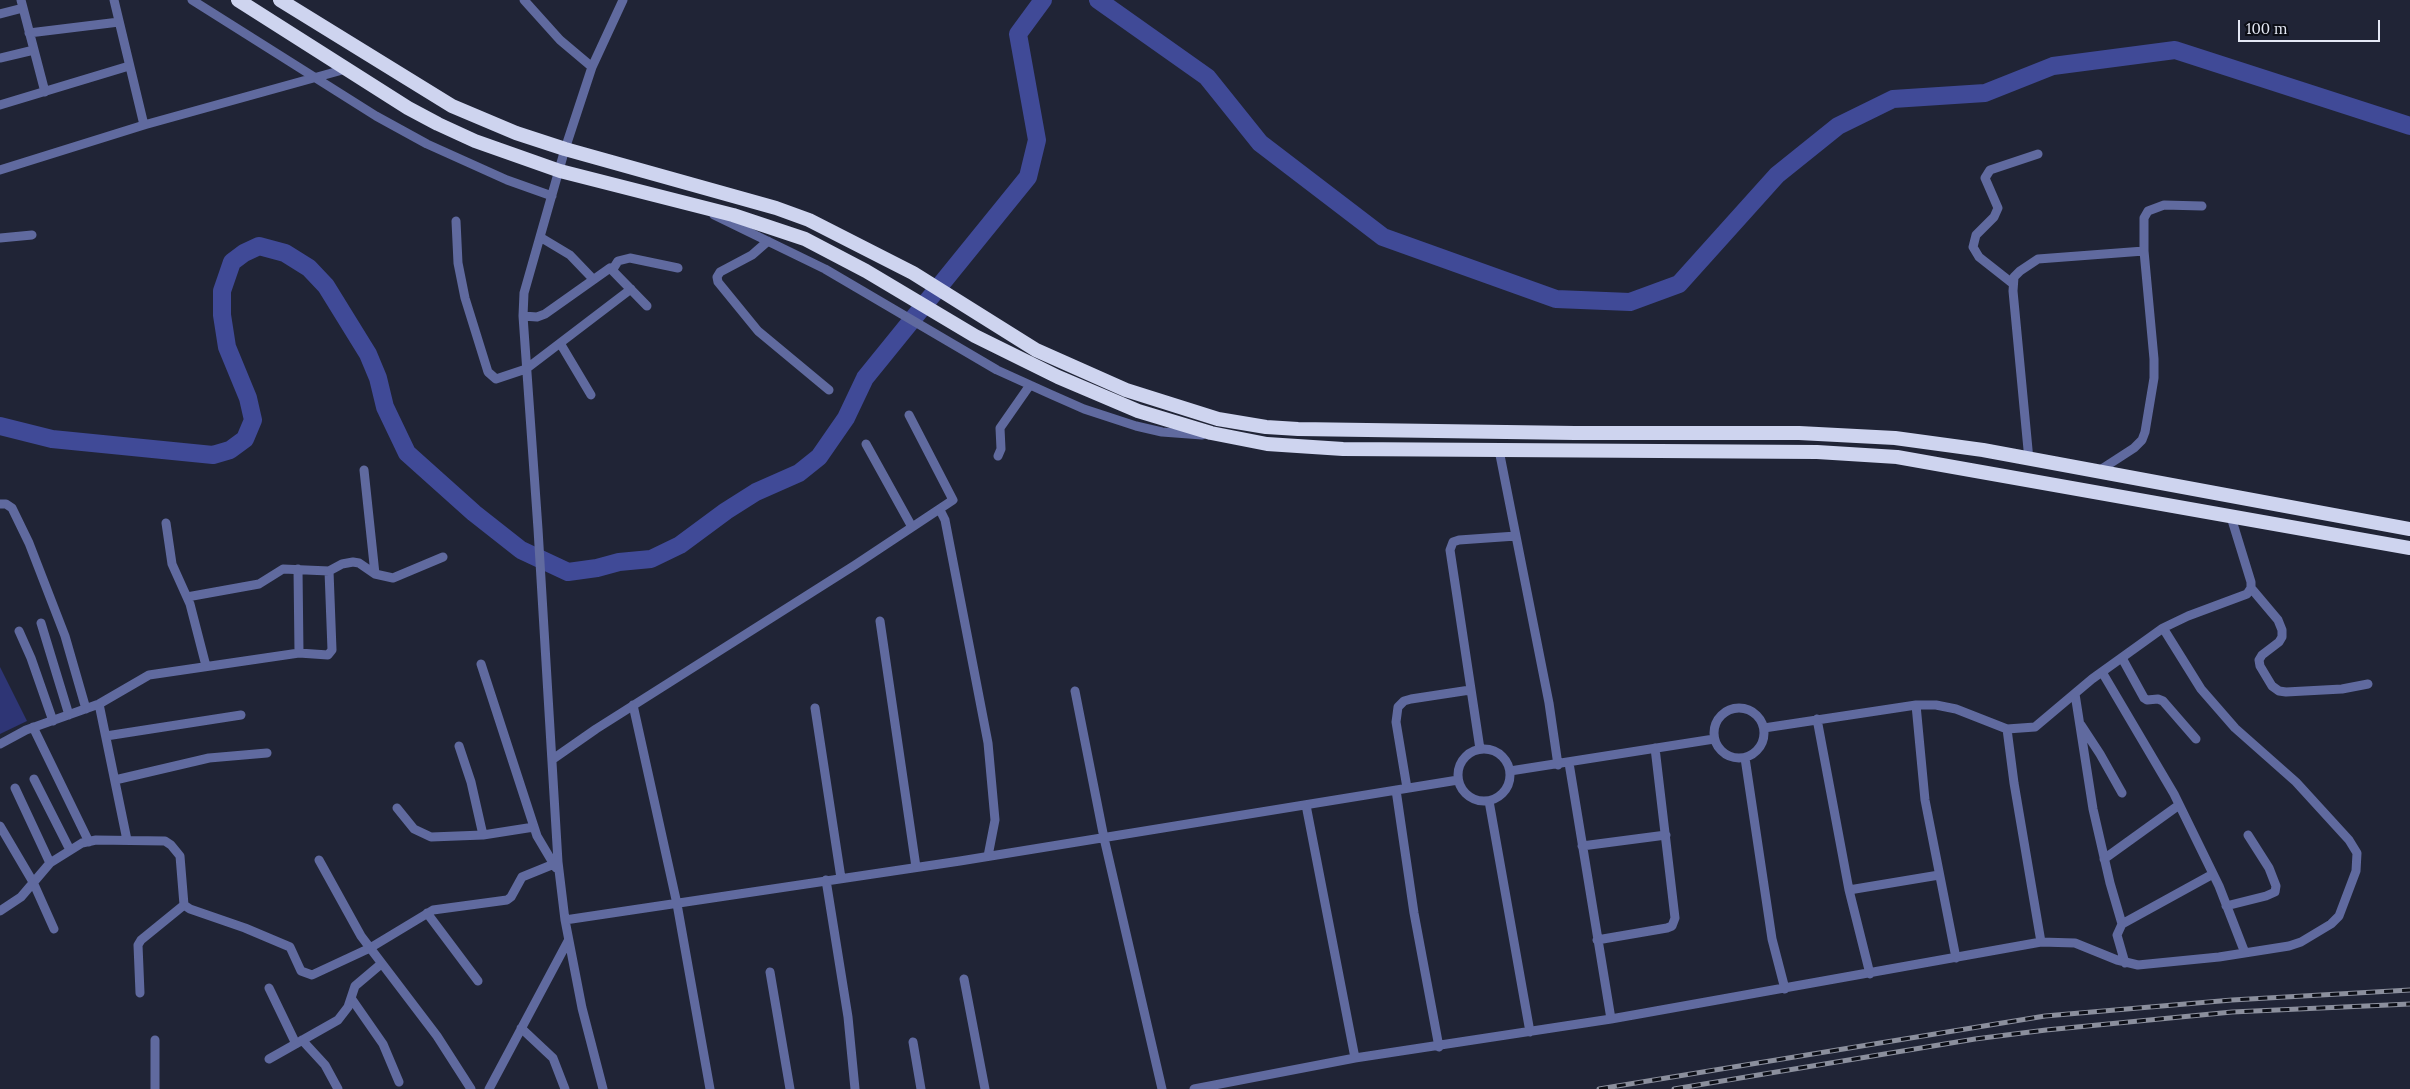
<!DOCTYPE html>
<style>
body{margin:0}
#map{position:relative;width:2410px;height:1089px;overflow:hidden;background:#202436;font-family:Lora,serif}
canvas{display:block}
.scale{position:absolute;left:2238px;top:20px;width:142px;height:22px;box-sizing:border-box;border:2px solid #e5e9f5;border-top:0;padding-left:6px;font-size:15px;line-height:18px;white-space:nowrap;color:#e5e9f5;-webkit-text-stroke:4px #0c0e16;paint-order:stroke}
</style>
<div id="map">
<canvas width="2410" height="1089"></canvas>
<div class="scale">100 m</div>
</div>
<script>
const c = document.querySelector('canvas').getContext('2d');
c.lineJoin = 'round';
function paint(path, color) { c.fillStyle = color; c.fill(path, 'evenodd'); }
const poly = rows => new Path2D(rows.map(r => 'M' + r).join(''));
function trace(path, color, width, dash) { c.strokeStyle = color; c.lineWidth = width; c.lineCap = dash ? 'butt' : 'round'; c.setLineDash(dash || []); c.stroke(path); }
paint(poly([
 [0,667,27,721,0,734]
]), '#2e3575');
trace(poly([
 [1098,0,1207,77,1260,143,1383,237,1556,299,1630,302,1679,284,1777,175,1838,126,1893,99,1985,93,2053,66,2175,50,2410,126],
 [0,426,52,439,213,455,230,450,245,439,253,420,248,398,227,347,222,315,222,291,232,262,244,253,259,246,285,253,309,268,326,286,368,354,378,378,385,407,407,453,474,513,521,550,568,572,597,568,619,562,651,559,680,545,726,511,756,492,799,473,819,457,846,418,865,378,1028,177,1037,140,1018,34,1043,0]
]), '#404a97', 18);
trace(poly([
 [21,0,45,92],
 [114,0,144,125],
 [192,0,376,116,427,144,507,180,552,196],
 [524,0,560,40,592,67],
 [0,14,23,8],
 [29,33,119,22],
 [0,58,34,50],
 [0,105,129,66],
 [0,170,144,125,346,69],
 [714,215,825,269,997,370,1050,394,1084,409,1136,426,1162,432,1202,435],
 [456,221,458,263,465,298,488,372,496,379,526,369,631,289],
 [540,237,570,255,593,279],
 [0,238,32,235],
 [768,241,752,255,720,272,717,277,718,282,758,331,829,390],
 [613,269,618,261,630,258,678,268],
 [2012,283,1979,257,1973,247,1976,235,1994,217,1998,208,1985,178,1990,170,2038,154],
 [523,316,537,317,545,314,610,268,647,306],
 [560,343,591,395],
 [866,444,912,527],
 [1499,450,1549,703,1558,765],
 [998,456,1001,449,1000,428,1030,385],
 [2029,460,2013,291,2014,277,2020,271,2038,259,2144,251],
 [364,470,375,574],
 [2097,472,2134,448,2142,440,2145,432,2154,378,2154,359,2144,251,2144,218,2148,211,2164,205,2202,206],
 [0,504,6,504,12,508,29,543,65,636,86,709],
 [940,510,945,520,988,743,995,820,988,856],
 [166,523,172,564,190,604,206,666],
 [298,569,299,653],
 [2251,588,2278,620,2282,630,2282,637,2279,642,2262,655,2259,660,2260,666,2272,686,2279,691,2286,692,2342,689,2368,684],
 [187,597,259,584,283,569,329,571,342,564,353,562,359,563,375,574,393,578,443,557],
 [880,621,916,867],
 [41,623,69,715],
 [19,631,31,658,53,721],
 [2122,658,2144,698,2147,700,2158,699,2163,701,2196,739],
 [481,664,537,836,556,868],
 [2102,672,2174,794,2219,886,2245,953],
 [1075,691,1104,838,1162,1089],
 [2075,694,2093,809,2110,883,2122,924],
 [99,704,127,840],
 [633,705,677,904,710,1089],
 [1916,705,1925,800,1956,958],
 '1714 733a25 25 0 1 1 50 0a25 25 0 1 1-50 0Z',
 [815,708,841,878],
 [1817,719,1849,890,1870,974],
 [2081,725,2100,754,2122,793],
 [33,727,89,842],
 [1764,728,1916,705,1936,705,1956,709,2007,729,2035,727,2092,679,2163,628,2188,616,2247,594,2251,588,2251,582,2231,517],
 [2007,729,2014,783,2041,942],
 [106,736,241,715],
 [0,744,26,730,99,704,149,675,299,653,328,655,332,650,329,571],
 [459,746,471,782,483,835],
 '1458 775a26 26 0 1 1 52 0a26 26 0 1 1-52 0Z',
 [1480,749,1450,550,1453,542,1459,540,1516,536],
 [1745,758,1772,939,1785,989],
 [553,759,596,729,855,565,953,500,909,415],
 [1569,763,1611,1019],
 [1510,771,1714,739],
 [34,779,70,850],
 [115,780,209,758,267,753],
 [15,788,50,863],
 [1407,788,1396,722,1398,707,1404,701,1411,699,1470,690],
 [1396,790,1414,913,1439,1047],
 [1489,801,1530,1032],
 [1306,805,1355,1058],
 [397,808,414,829,431,837,483,835,534,827],
 [0,826,33,882,54,929],
 [1582,846,1666,835],
 [2104,859,2179,805],
 [319,860,361,936,437,1036,471,1089],
 [826,880,848,1017,855,1089],
 [1849,890,1939,875],
 [2226,906,2266,896,2275,892,2276,886,2269,868,2248,835],
 [0,911,21,897,50,863,82,843,96,840,165,841,171,845,180,856,184,905,190,909,245,928,290,947,301,971,312,975,370,948,433,910,507,900,511,897,522,877,554,864],
 [427,913,478,981],
 [565,920,960,861,1458,780],
 [1597,940,1667,928,1672,926,1675,918,1655,748],
 [2125,963,2117,935,2122,924,2213,874],
 [770,972,790,1089],
 [964,979,985,1089],
 [269,988,296,1044],
 [140,993,138,945,141,940,184,905],
 [351,998,383,1044,399,1082],
 [521,1028,553,1058,565,1089],
 [302,1040,325,1065,338,1089],
 [913,1042,921,1089],
 [269,1059,338,1020,348,1007,355,986,381,964],
 [155,1089,155,1040],
 [489,1089,568,941],
 [603,1089,582,1008,565,920,558,862,538,529,523,316,524,293,565,149,592,67,623,0],
 [1194,1089,1355,1058,1611,1019,2041,942,2075,943,2117,960,2138,965,2219,957,2289,946,2301,942,2331,924,2339,916,2356,871,2357,853,2349,840,2296,782,2235,728,2201,689,2163,628]
]), '#606a9f', 9);
trace(poly([
 [238,0,408,108,438,124,475,141,560,171,733,215,805,239,866,271,975,336,1058,377,1138,411,1211,433,1267,444,1343,449,1817,452,1897,457,2410,548],
 [280,0,452,106,516,133,565,149,776,208,809,220,913,273,1036,350,1126,390,1218,419,1266,427,1298,429,1575,433,1799,433,1895,438,1983,450,2410,529]
]), '#ced4ef', 14);
const rail = poly([
 [1599,1089,2045,1016,2232,1000,2410,990],
 [1674,1089,1975,1039,2046,1030,2232,1012,2410,1004]
]);
trace(rail, '#8b8f9d', 5);
trace(rail, '#0c0e16', 3, [9]);
</script>
